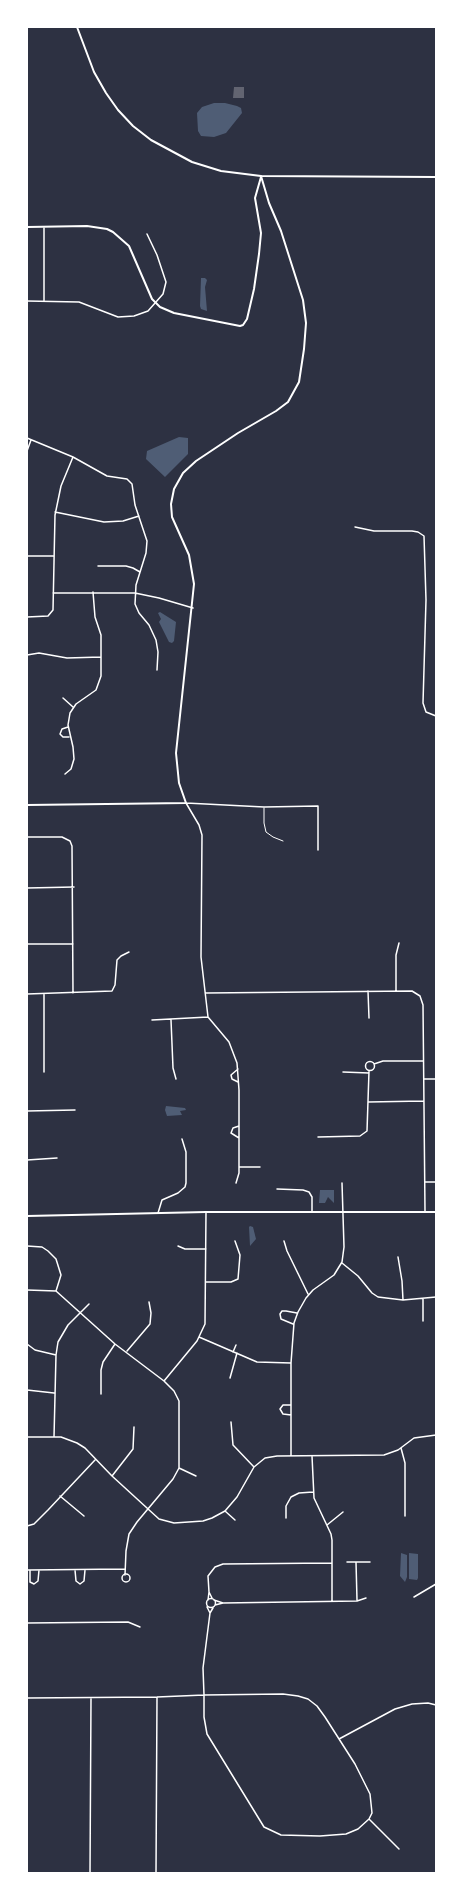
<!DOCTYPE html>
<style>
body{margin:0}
#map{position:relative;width:463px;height:1900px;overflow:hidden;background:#2d3142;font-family:"Exo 2",sans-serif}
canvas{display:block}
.frame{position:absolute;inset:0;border:28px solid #fff;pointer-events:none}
</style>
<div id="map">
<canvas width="463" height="1900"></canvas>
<div class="frame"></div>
</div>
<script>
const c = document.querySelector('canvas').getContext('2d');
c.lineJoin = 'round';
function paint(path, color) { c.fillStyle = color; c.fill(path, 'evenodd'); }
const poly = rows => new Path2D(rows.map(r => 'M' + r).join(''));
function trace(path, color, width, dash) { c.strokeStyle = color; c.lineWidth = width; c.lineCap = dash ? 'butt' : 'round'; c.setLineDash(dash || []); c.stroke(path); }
paint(poly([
 [214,103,225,103,237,106,241,108,242,113,226,133,214,137,201,136,198,131,197,113,202,107],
 [201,278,205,278,207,280,205,287,207,311,201,309,200,306],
 [179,437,188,438,188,454,165,477,146,459,147,451],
 [160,612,176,622,174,641,172,643,169,642,159,622,161,619,158,613],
 [166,1106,185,1108,186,1110,180,1111,182,1115,167,1116,165,1110],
 [320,1190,334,1190,334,1203,328,1197,325,1203,319,1203],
 [250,1226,253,1227,256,1239,250,1246,249,1227],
 [401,1553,407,1555,407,1577,405,1582,400,1576],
 [409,1553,418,1554,418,1578,417,1580,409,1579]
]), '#4f5d75');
paint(poly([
 [234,87,244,87,244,98,233,98]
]), '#626471');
trace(poly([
 [264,808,264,823,266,832,273,837,283,841]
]), '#fff', 1);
trace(poly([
 [44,300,44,228],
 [27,301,79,302,118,317,134,316,148,311,163,294,166,282,157,255,147,234],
 [27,438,73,457,107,476,127,479,132,484,135,505,147,541,146,553,136,585,135,604,139,613,149,625,156,640,158,652,157,670],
 [27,451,31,440],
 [55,512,104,522,123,521,139,516],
 [355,527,374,531,412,531,418,532,424,536,426,600,423,703,426,712,436,716],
 [27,556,53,556],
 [98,566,126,566,133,568,140,572],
 [53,593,135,593,159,598,193,608],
 [27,617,48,616,53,610,55,515,61,486,73,457],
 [27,655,39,653,67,658,101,657],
 [63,698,73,707],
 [68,727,62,729,60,734,63,737,69,737],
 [65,774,71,769,74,759,73,747,68,725,70,713,76,704,96,690,101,676,101,635,95,617,93,592],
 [186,803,199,825,202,835,201,957,208,1017,229,1042,237,1063,239,1090,239,1173,236,1183],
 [186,803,264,807,318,806,318,850],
 [27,837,62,837,70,841,72,846,73,993],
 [27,888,74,887],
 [27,944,73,944],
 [368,991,369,1018],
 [396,991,396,955,399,943],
 [206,993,412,991,420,996,423,1005,425,1211],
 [27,994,112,991,115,985,117,960,121,956,129,952],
 [152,1020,208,1017],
 [171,1020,173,1068,176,1079],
 '365.5 1066a4.5 4.5 0 1 1 9 0a4.5 4.5 0 1 1-9 0Z',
 [374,1064,383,1061,423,1061],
 [238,1069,231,1075,232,1079,238,1082],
 [44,1072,44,994],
 [343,1072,369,1073],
 [424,1079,436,1079],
 [368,1102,424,1101],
 [27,1111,75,1110],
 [318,1137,360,1136,367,1131,369,1071],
 [239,1138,231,1133,233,1128,239,1126],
 [27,1160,57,1158],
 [239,1167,260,1167],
 [425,1182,436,1182],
 [277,1189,303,1190,309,1192,312,1197,312,1212],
 [158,1213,162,1200,178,1193,185,1187,186,1183,186,1152,182,1139],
 [284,1241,287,1251,308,1294],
 [27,1246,42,1247,48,1251,56,1259,61,1275,56,1291],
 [178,1246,185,1249,206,1249],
 [398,1257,402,1281,403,1300],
 [342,1263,358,1276,372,1293,378,1297,403,1300,436,1297],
 [206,1282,231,1282,238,1279,240,1255,235,1241],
 [27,1290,56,1291,115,1344,164,1381,174,1391,179,1401,179,1468,173,1479,137,1522,129,1534,126,1551,125,1575],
 [423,1299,423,1321],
 [293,1324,281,1319,280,1314,282,1311,286,1311,297,1313],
 [199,1337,257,1362,291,1363],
 [27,1344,35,1350,56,1355],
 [127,1351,150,1324,151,1313,149,1302],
 [233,1352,236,1345],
 [230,1378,237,1353],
 [164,1381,197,1341,205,1324,206,1212],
 [27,1390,54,1393],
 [101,1394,101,1370,103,1362,115,1344],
 [291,1415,283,1414,280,1409,283,1405,291,1405],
 [231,1422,233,1445,254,1467],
 [27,1437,61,1437,77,1443,85,1448,112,1476,159,1519,174,1523,203,1521,212,1518,225,1511,237,1497,254,1467,265,1458,277,1456,384,1455,398,1450,414,1438,436,1435],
 [54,1437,56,1355,58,1342,68,1325,89,1304],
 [27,1443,27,1461],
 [401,1448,405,1463,405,1516],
 [291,1455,291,1363,294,1323,298,1312,306,1298,313,1290,334,1275,342,1262,344,1247,342,1183],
 [312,1456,314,1498,331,1534,332,1540,332,1601],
 [179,1468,196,1476],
 [112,1476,133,1449,134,1427],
 [60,1496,84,1516],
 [225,1511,235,1520],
 [286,1518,286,1506,291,1497,299,1493,313,1492],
 [327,1525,343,1512],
 [27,1526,34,1524,48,1510,95,1460],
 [347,1562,370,1562],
 [356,1562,357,1600],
 [27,1570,125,1569],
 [30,1570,30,1582,34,1584,38,1581,39,1570],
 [75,1570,76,1581,80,1584,84,1581,85,1570],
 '122 1578a4 4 0 1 1 8 0a4 4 0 1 1-8 0Z',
 [209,1592,208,1576,215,1567,223,1564,332,1563],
 [414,1597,436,1584],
 '206.5 1603a4.5 4.5 0 1 1 9 0a4.5 4.5 0 1 1-9 0Z',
 [208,1600,209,1592,212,1598],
 [214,1600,223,1603,215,1605],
 [223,1603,357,1601,366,1598],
 [207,1607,210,1613,213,1608],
 [27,1623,128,1622,140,1627],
 [27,1698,157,1697,204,1695,283,1694,298,1696,308,1699,317,1706,325,1717,355,1764,370,1794,372,1813,369,1819,358,1829,346,1834,320,1836,281,1835,264,1827,207,1734,204,1717,204,1695,203,1668,210,1613],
 [339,1739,395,1709,412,1704,428,1703,436,1705],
 [369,1819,399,1849],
 [90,1873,91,1698],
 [156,1873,157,1697]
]), '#fff', 1.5);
trace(poly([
 [27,227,87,226,107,229,113,232,129,246,152,299,160,307,174,313,240,326,243,325,247,319,254,289,259,254,261,233,255,198,261,177],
 [27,805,186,803,179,783,176,753,194,584,189,555,172,517,171,504,174,489,183,473,196,461,238,433,276,411,288,402,299,382,304,349,306,323,303,300,281,231,269,203,261,176],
 [27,1216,206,1212,436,1212]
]), '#fff', 2);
trace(poly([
 [77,27,94,72,106,93,118,110,133,126,151,140,192,162,221,171,261,176,436,177]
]), '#fff', 2);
</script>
